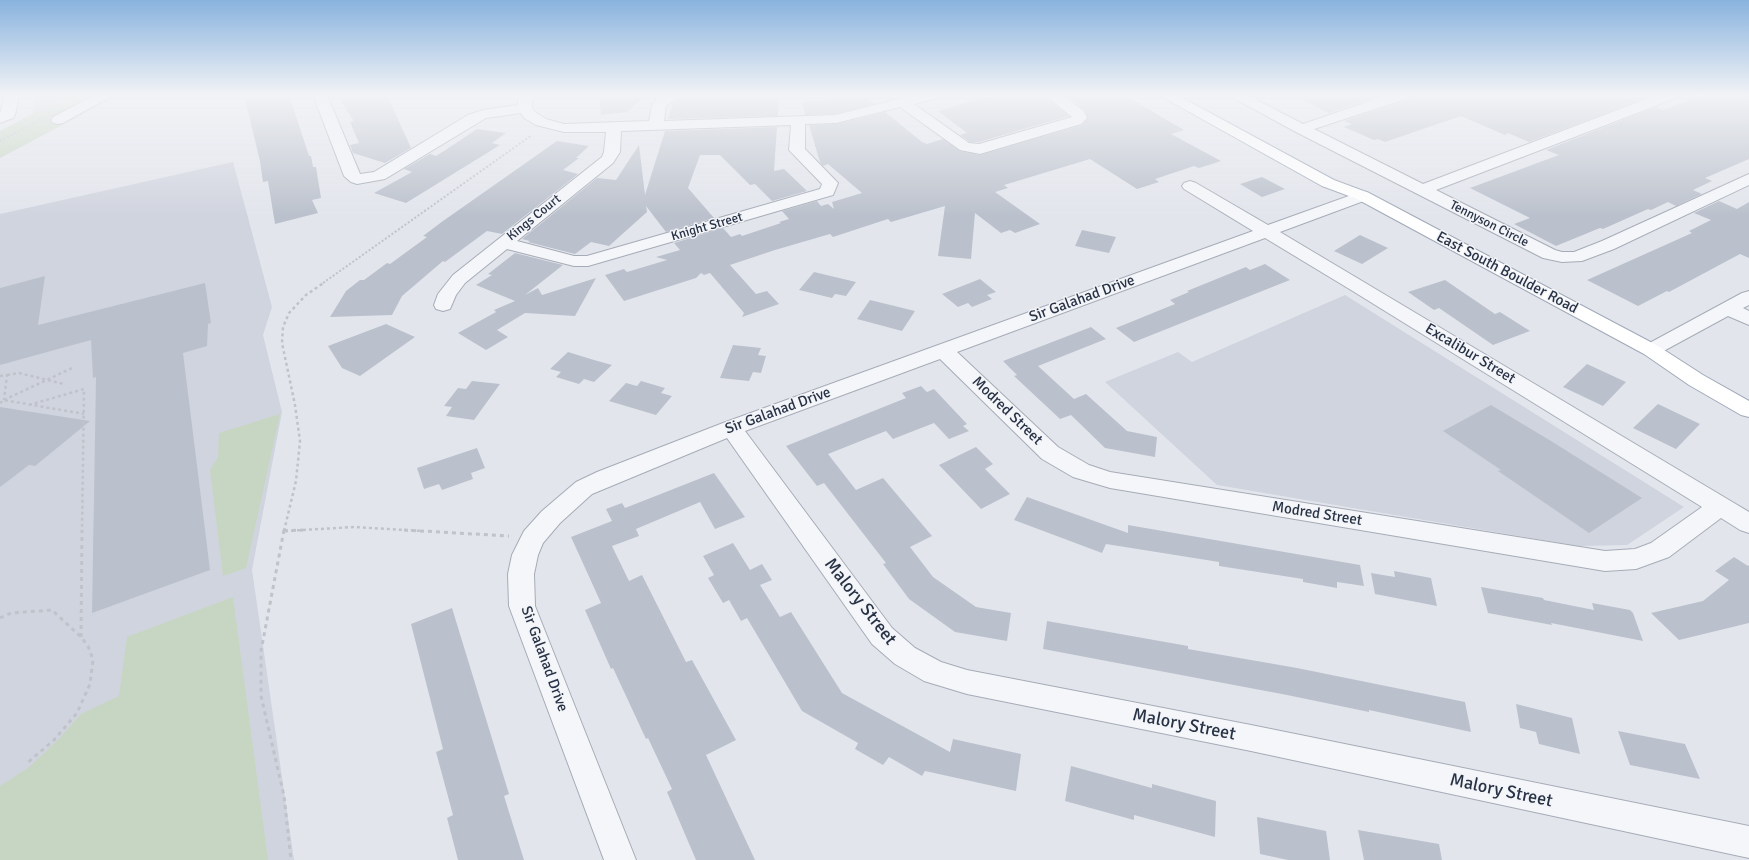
<!DOCTYPE html>
<style>
body{margin:0}
canvas{display:block;background:#e2e5ec}
</style>
<canvas width="1749" height="860"></canvas>
<script>
const c = document.querySelector('canvas').getContext('2d');
c.lineJoin = 'round';
function paint(path, color) { c.fillStyle = color; c.fill(path, 'evenodd'); }
const poly = rows => new Path2D(rows.map(r => 'M' + r).join(''));
function trace(path, color, width, dash) { c.strokeStyle = color; c.lineWidth = width; c.lineCap = dash ? 'butt' : 'round'; c.setLineDash(dash || []); c.stroke(path); }
function drawText(font, color, halo, rows, align = 'center') {
  c.font = font + ' Signika,sans-serif'; c.lineWidth = 3; c.setLineDash([]); c.textBaseline = 'middle'; c.strokeStyle = halo; c.fillStyle = color; for (const [text, x, y, turn = 0] of rows) {
    c.save(); c.translate(x, y); c.rotate((+turn || 0) * Math.PI / 180); c.textAlign = isNaN(turn) ? turn : align; if (halo) c.strokeText(text, 0, 0); c.fillText(text, 0, 0); c.restore();
  }
}
paint(poly([
 [35,95,69,95,33,114],
 [233,162,272,307,263,335,282,412,252,570,294,860,0,860,0,214],
 [1345,295,1684,507,1627,545,1578,546,1217,485,1105,382,1178,352,1192,362]
]), '#d0d4de');
paint(poly([
 [69,95,119,95,0,158,0,131],
 [280,414,246,568,223,576,210,470,218,457,219,433],
 [233,597,268,860,0,860,0,786,28,768,57,741,81,714,119,696,127,637]
]), '#c7d6c2');
paint(poly([
 [244,95,289,95,309,156,311,156,313,167,316,167,321,198,312,200,318,213,275,224,268,181,263,182,260,161],
 [337,95,387,95,411,148,385,163,353,153,350,145,359,143,350,122,354,121],
 [599,95,646,95,627,112,601,115],
 [682,95,779,95,778,116,668,119,673,103],
 [831,95,863,95,874,104,836,114,805,115,802,102,837,100],
 [995,95,1044,95,1069,116,979,142,970,142,960,135,967,133,938,111],
 [1065,95,1124,95,1184,130,1171,134,1221,161,1199,168,1194,166,1155,179,1159,182,1137,189,1090,159,1004,185,1008,188,995,192,1040,224,1015,233,1010,230,1001,233,975,213,971,259,938,256,945,206,891,222,888,219,833,237,830,234,775,250,730,265,756,294,767,291,779,304,742,317,744,313,710,273,704,275,701,273,696,278,624,301,605,275,624,269,627,272,667,260,656,257,680,250,674,243,723,228,731,237,740,234,742,236,781,223,779,222,789,219,782,211,817,201,821,206,828,204,834,209,832,202,862,193,828,164,823,166,820,162,809,125,836,124,885,112,922,142,927,144,943,139,960,151,980,155,1082,125,1088,118,1085,110],
 [1293,95,1382,95,1329,113],
 [1411,95,1624,95,1638,101,1529,142,1508,133,1505,135,1461,116,1385,142,1378,139,1374,140,1344,127,1352,124,1344,121,1408,99],
 [1702,95,1749,95,1749,159,1705,178,1712,181,1693,190,1702,194,1676,206,1668,202,1651,210,1648,209,1603,229,1600,228,1556,246,1514,224,1530,218,1470,188,1559,155,1546,150,1656,107,1663,110],
 [777,127,774,171,784,169,807,191,772,201,755,184,750,185,720,155,700,155,688,188,714,218,666,232,646,206,647,212,609,246,591,242,575,254,528,242,530,241,522,239,597,178,616,180,639,145,645,195,665,131],
 [477,129,506,133,492,143,500,145,406,203,374,193,412,172,404,169,430,154,436,156,444,151],
 [557,141,589,146,576,158,579,158,563,170,578,174,502,234,487,231,445,262,443,261,402,296,392,315,330,317,346,291,360,280,364,280,387,263,390,264,427,237,423,236,443,221],
 [1262,177,1285,189,1262,197,1240,184],
 [1719,201,1737,209,1749,202,1749,258,1740,254,1669,292,1667,291,1638,306,1587,280,1692,233,1689,231,1711,220,1694,213],
 [1082,230,1116,237,1109,253,1075,246],
 [1360,235,1388,248,1362,264,1334,251],
 [515,253,563,265,525,295,538,288,542,295,596,278,575,316,525,313,497,330,508,337,486,350,458,333,496,312,494,310,515,301,476,285,492,275,488,274],
 [1265,264,1290,280,1134,342,1116,328,1175,304,1170,300,1189,292,1187,291,1246,267,1250,270],
 [814,272,856,282,846,296,835,294,832,298,799,290],
 [45,276,38,325,205,283,211,323,208,324,207,346,183,353,210,570,92,613,96,377,93,378,91,340,0,365,0,288],
 [980,279,996,292,987,295,992,299,972,307,968,303,958,307,942,294],
 [1445,280,1495,314,1500,312,1530,331,1493,345,1439,308,1434,310,1408,292],
 [870,300,915,311,902,331,857,319],
 [386,324,415,337,360,376,342,368,328,346],
 [1091,327,1106,339,1038,366,1074,399,1086,394,1127,431,1157,437,1155,457,1105,448,1071,415,1060,419,1014,376,1017,375,1003,361],
 [733,345,761,348,758,355,766,356,761,373,753,372,749,381,720,378],
 [568,352,594,360,612,365,594,382,584,379,579,384,556,377,561,372,550,369],
 [1587,364,1626,382,1603,406,1563,387],
 [472,381,500,384,474,420,446,416,452,407,444,406,458,388,466,389],
 [641,381,665,388,661,393,672,396,656,415,609,401,626,383,637,386],
 [921,386,927,392,934,389,967,424,963,426,969,431,949,439,934,423,893,439,886,431,828,454,856,490,883,478,932,536,910,547,933,577,976,607,1011,613,1007,641,955,632,909,599,883,564,886,563,824,483,817,486,786,446,906,398,902,393],
 [1658,404,1700,424,1676,449,1633,428],
 [1491,405,1551,441,1642,498,1589,533,1498,471,1501,470,1443,431],
 [0,407,90,421,35,466,29,465,0,487],
 [976,447,993,464,985,469,1010,494,981,509,939,465],
 [477,448,485,468,471,473,473,479,442,490,439,484,424,489,417,468],
 [714,473,745,517,715,529,700,502,636,529,639,536,612,546,629,581,642,575,686,662,692,660,736,740,706,755,755,860,696,860,667,792,672,789,648,738,646,739,613,668,611,669,585,610,601,603,571,537,612,521,606,509,622,503,625,508],
 [1027,497,1128,533,1128,525,1360,565,1364,586,1337,582,1337,588,1303,582,1303,579,1219,566,1219,562,1106,544,1102,553,1014,520],
 [733,543,750,570,762,564,772,580,760,585,780,617,791,612,842,693,950,752,953,739,1021,754,1016,791,925,771,922,776,889,757,883,765,855,749,858,743,802,711,747,618,741,621,729,600,723,603,708,578,714,575,703,556],
 [1734,557,1748,566,1749,565,1749,623,1679,640,1651,613,1703,601,1729,580,1715,571],
 [1394,571,1431,578,1437,606,1375,594,1371,573,1395,577],
 [1481,587,1543,598,1544,600,1594,610,1592,603,1630,610,1633,613,1643,641,1551,623,1552,625,1488,613],
 [452,608,509,794,504,796,524,860,458,860,447,818,453,815,436,752,443,749,411,624],
 [1047,621,1188,646,1188,649,1297,668,1465,702,1471,732,1369,710,1369,712,1287,695,1043,649],
 [1516,704,1572,718,1580,754,1539,744,1536,732,1520,728],
 [1618,731,1685,744,1700,779,1630,765],
 [1071,766,1152,788,1152,784,1216,801,1215,837,1134,815,1134,820,1065,801],
 [1257,817,1326,831,1330,860,1288,860,1260,854],
 [1358,830,1439,844,1442,860,1364,860]
]), '#bbc1cc');
const minor = poly([
 [5,95,19,95,15,115,13,118,0,123,0,113,5,95],
 [95,95,113,95,63,123,58,124,53,123,51,120,53,117,95,95],
 [313,95,327,95,360,174,374,172,468,115,483,110,518,105,518,101,522,95,537,95,532,101,532,108,535,112,546,119,564,124,649,121,652,105,661,95,681,95,666,106,664,121,836,115,914,95,940,95,938,98,914,104,969,143,979,144,1072,117,1045,95,1062,95,1084,111,1087,118,1081,124,980,154,960,150,900,107,836,123,805,124,805,149,838,183,833,195,588,266,574,266,507,249,465,283,456,295,450,309,443,311,436,309,434,305,438,294,453,275,602,157,604,152,606,132,564,132,536,125,524,118,521,113,486,118,385,179,357,184,351,182,344,176,313,95],
 [791,125,789,150,822,184,820,189,587,256,574,256,517,241,613,163,620,152,621,131,791,125],
 [1228,95,1247,95,1303,124,1388,95,1410,95,1408,98,1314,129,1423,184,1657,95,1678,95,1676,98,1436,190,1555,250,1562,252,1574,252,1602,241,1749,174,1749,185,1614,249,1582,261,1562,262,1543,258,1296,132,1228,95],
 [1190,181,1196,183,1268,225,1357,193,1363,191,1369,193,1371,196,1369,199,1280,232,1729,500,1749,512,1749,533,1740,530,1721,518,1669,557,1636,569,1605,571,1110,488,1073,477,1042,459,940,359,745,431,892,628,915,648,941,662,967,670,1251,725,1749,826,1749,858,1251,751,967,694,924,681,895,664,872,644,727,438,592,494,560,523,543,543,538,555,534,574,535,606,636,860,604,860,509,606,508,574,512,555,524,531,542,511,576,482,597,472,723,423,1253,231,1184,189,1182,186,1184,183,1190,181],
 [1265,238,1351,290,1702,507,1651,543,1635,549,1605,551,1110,472,1089,465,1058,447,957,352,1265,238],
 [1749,291,1749,305,1743,308,1749,311,1749,325,1728,316,1658,354,1651,356,1644,354,1641,350,1644,346,1742,293,1749,291]
]);
const major = poly([
 [1159,95,1177,95,1334,180,1369,193,1658,346,1703,375,1749,401,1749,417,1741,415,1689,385,1644,354,1357,199,1322,186,1159,95]
]);
trace(minor, '#a6acb7', 2);
trace(major, '#a0a9b8', 2);
trace(poly([
 [0,141,42,119],
 [323,283,532,135]
]), '#c0c3ca', 2, [2, 2]);
trace(poly([
 [7,375,19,373,64,384],
 [0,376,7,375,4,400],
 [4,400,72,368],
 [0,403,4,400,84,414],
 [29,405,84,389,82,531],
 [284,531,296,481,300,441,295,405,282,343,283,327,289,313,306,295,325,282],
 [285,531,354,527,422,531]
]), '#c0c3ca', 2.5, [3, 3]);
trace(poly([
 [284,530,261,651,261,696,284,796,291,860],
 [404,530,509,536],
 [284,531,303,530],
 [0,618,11,613,52,610,81,637,88,646,93,660,90,684,77,713,54,740,26,764],
 [81,637,82,530]
]), '#c0c3ca', 3, [4, 4]);
paint(minor, '#f5f6f9');
paint(major, '#fff');
const sky = c.createLinearGradient(0, 0, 0, 216);
sky.addColorStop(0, '#89b3de');
sky.addColorStop(0.44, '#f2f3f6');
sky.addColorStop(1, '#f2f3f600');
c.fillStyle = sky;
c.fillRect(0, 0, 1749, 216);
drawText('13px', '#283245', '#f2f4f8', [
 ["Kings Court",534,218,-39],
 ["Tennyson Circle",1489,224,27],
 ["Knight Street",707,227,-16]
]);
drawText('15px', '#283245', '#f2f4f8', [
 ["East South Boulder Road",1507,273,28],
 ["Sir Galahad Drive",1082,299,-20],
 ["Excalibur Street",1470,354,31],
 ["Sir Galahad Drive",778,411,-20],
 ["Modred Street",1007,411,44],
 ["Modred Street",1317,514,9],
 ["Sir Galahad Drive",544,659,70]
]);
drawText('18px', '#283245', '#f2f4f8', [
 ["Malory Street",860,602,52],
 ["Malory Street",1184,725,11],
 ["Malory Street",1501,791,12]
]);
</script>
